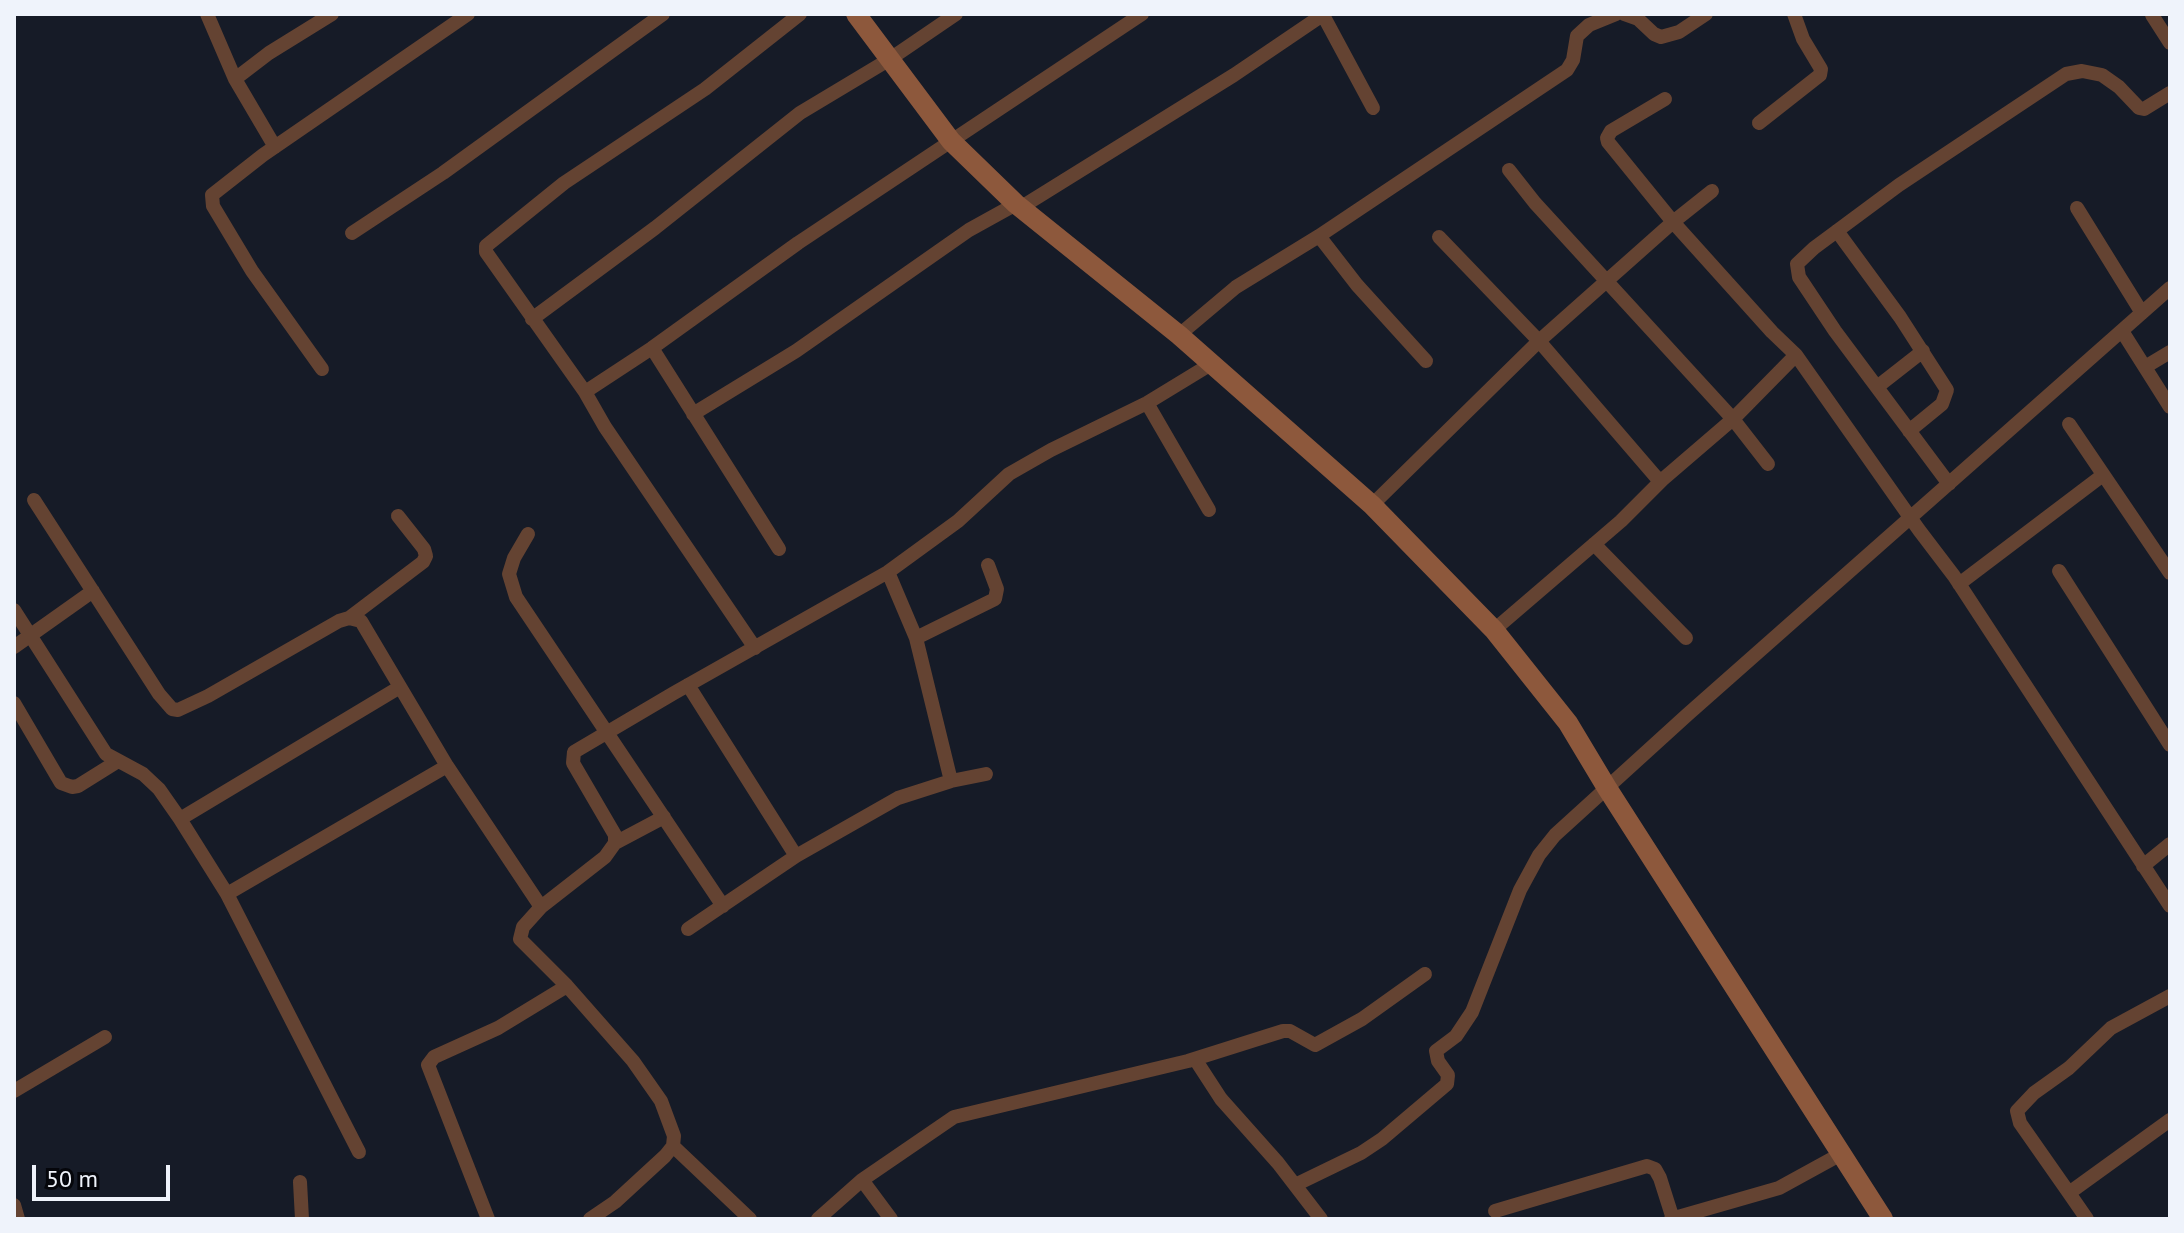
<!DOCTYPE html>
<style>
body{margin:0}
#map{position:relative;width:2184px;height:1233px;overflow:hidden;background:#161b27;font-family:"PT Sans",sans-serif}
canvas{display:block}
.frame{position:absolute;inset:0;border:16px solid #eff3fb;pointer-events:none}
.scale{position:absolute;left:32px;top:1165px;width:138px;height:36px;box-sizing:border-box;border:4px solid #eff3fb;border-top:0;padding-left:10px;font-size:24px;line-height:28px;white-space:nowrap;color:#eff3fb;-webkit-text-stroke:6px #05060b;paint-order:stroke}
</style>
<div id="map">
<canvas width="2184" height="1233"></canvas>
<div class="frame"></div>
<div class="scale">50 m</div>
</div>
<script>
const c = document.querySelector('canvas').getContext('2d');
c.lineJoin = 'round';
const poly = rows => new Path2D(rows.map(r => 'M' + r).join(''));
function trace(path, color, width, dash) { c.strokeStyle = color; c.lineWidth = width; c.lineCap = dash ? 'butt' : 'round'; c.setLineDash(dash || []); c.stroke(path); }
trace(poly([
 [207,14,235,79,275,147],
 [1624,14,1638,19,1654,34,1661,37,1679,32,1706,14],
 [1323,15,1373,108],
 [2152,15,2170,43],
 [235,79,269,53,332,14],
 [1665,99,1611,131,1607,138,1608,142,1673,222,1772,332,1796,355,1919,530,1954,576,2170,906],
 [1759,123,1820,75,1821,69,1803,39,1794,14],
 [1509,170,1535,203,1733,419,1768,464],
 [1020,208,1234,75,1324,14],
 [2077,208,2142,313],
 [1837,231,1900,317,1947,390,1942,404,1909,431],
 [352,233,443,173,663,14],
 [1319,236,1357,285,1426,361],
 [1439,237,1539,341,1656,477,1662,480,1733,419,1796,355],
 [532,319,655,228,800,113,890,59,956,14],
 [2122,331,2170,407],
 [1179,335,1236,287,1319,236,1567,70,1573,60,1577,36,1589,25,1616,14],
 [652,348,779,549],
 [2145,367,2170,352],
 [322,369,252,271,213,206,212,195,263,155,468,14],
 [1877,387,1923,351],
 [585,392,652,348,798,243,1142,14],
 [1147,403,1209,510],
 [693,414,796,351,969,230,1016,204],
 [2069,424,2170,573],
 [1949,484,1835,331,1799,277,1797,264,1814,248,1899,185,2066,74,2082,71,2102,75,2119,87,2139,108,2144,109,2170,93],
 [34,500,159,694,172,709,178,710,208,696,339,621,349,618,361,621,447,766,541,907],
 [1372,505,1539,341,1673,222,1712,191],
 [528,534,514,558,509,574,516,597,723,906],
 [1594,544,1686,638],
 [2059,571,2170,745],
 [888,572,916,638,951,781],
 [1959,584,2103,475],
 [14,610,106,754,143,774,159,789,180,819,227,894,359,1152],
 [349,618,423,562,426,556,424,549,398,516],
 [1494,630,1621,521,1662,480],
 [916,638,995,599,997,589,988,565],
 [14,647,93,591],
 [755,648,605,427,585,392,486,252,486,246,564,183,705,89,800,14],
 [688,685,796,856],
 [14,703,61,783,72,787,78,786,118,761],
 [180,819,400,687],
 [615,843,664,817],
 [2143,866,2170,844],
 [227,894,447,766],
 [688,929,796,856,898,798,951,781,986,774],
 [1195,1059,1221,1099,1278,1163,1321,1219],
 [14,1091,105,1037],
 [673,1146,750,1219],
 [862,1180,891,1219],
 [300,1182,302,1219],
 [1295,1185,1361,1153,1382,1139,1447,1084,1448,1075,1438,1061,1436,1051,1456,1036,1472,1012,1520,890,1539,855,1555,835,1687,715,2170,288],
 [2069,1193,2020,1123,2017,1111,2034,1093,2069,1068,2111,1028,2170,996],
 [14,1205,18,1219],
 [1495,1211,1647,1166,1655,1169,1660,1178,1673,1219],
 [488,1219,428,1065,434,1057,498,1028,567,986],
 [590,1219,615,1202,665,1156,673,1146,674,1136,661,1101,633,1061,567,986,520,939,523,927,541,907,605,857,615,843,615,835,573,763,574,752,674,693,888,572,958,521,1009,474,1051,450,1147,403,1211,364],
 [818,1219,862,1180,954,1117,1188,1061,1283,1031,1290,1031,1315,1045,1362,1019,1425,974],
 [1671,1219,1779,1188,1841,1154],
 [2087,1219,2069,1193,2170,1120]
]), '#644332', 14);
trace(poly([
 [856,14,951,141,1016,204,1179,335,1372,505,1494,630,1568,723,1607,788,1883,1219]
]), '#8d583c', 20);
</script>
